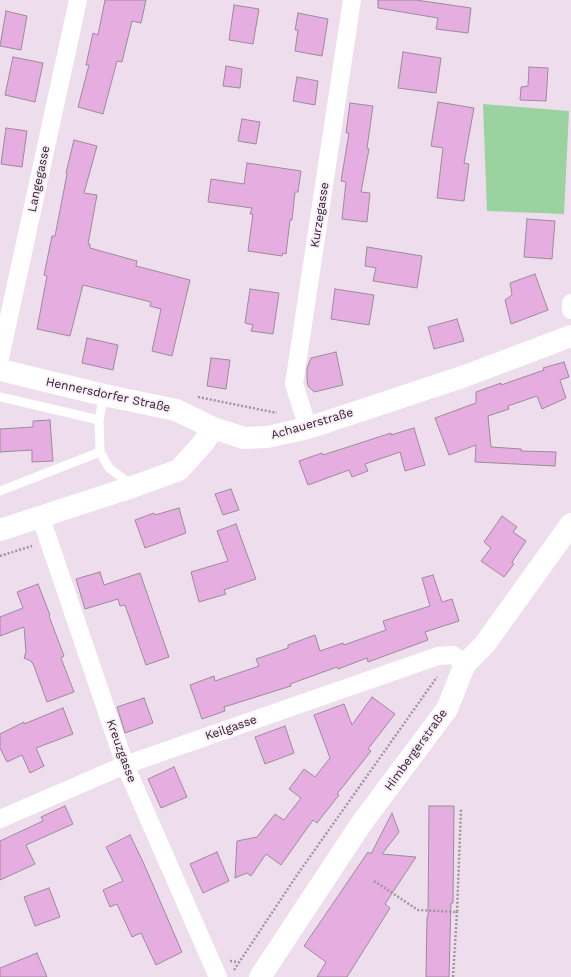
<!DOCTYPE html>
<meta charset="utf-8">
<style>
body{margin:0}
canvas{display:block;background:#eeddec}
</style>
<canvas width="571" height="977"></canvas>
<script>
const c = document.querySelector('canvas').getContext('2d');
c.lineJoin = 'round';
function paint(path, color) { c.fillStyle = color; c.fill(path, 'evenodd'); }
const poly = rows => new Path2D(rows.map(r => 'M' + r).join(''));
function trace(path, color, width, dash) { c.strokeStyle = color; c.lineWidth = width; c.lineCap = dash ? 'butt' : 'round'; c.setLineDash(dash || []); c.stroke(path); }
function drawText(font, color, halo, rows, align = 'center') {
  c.font = font + ' "Work Sans",sans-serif'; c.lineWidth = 3.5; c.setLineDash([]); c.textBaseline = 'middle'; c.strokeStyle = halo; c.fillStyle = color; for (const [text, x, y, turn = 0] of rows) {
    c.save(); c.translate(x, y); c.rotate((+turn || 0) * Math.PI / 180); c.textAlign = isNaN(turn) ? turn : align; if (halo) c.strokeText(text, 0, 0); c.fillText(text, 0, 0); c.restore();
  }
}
paint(poly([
 [483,104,569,111,564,214,487,211]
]), '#9ad3a0');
const building = poly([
 [105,0,146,0,141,23,132,21,122,62,117,61,103,114,78,107,89,65,86,65,93,33,98,35,105,0],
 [378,0,416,0,471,8,468,33,436,29,438,18,378,8,378,0],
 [234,5,259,9,253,44,229,40,234,5],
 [6,11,27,16,21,50,0,46,6,11],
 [298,13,328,19,322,56,295,51,298,30,295,30,298,13],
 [403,52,441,58,436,93,398,88,403,52],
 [13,57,43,63,35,102,5,95,13,57],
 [226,66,242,69,240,88,223,86,226,66],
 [529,67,548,68,546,101,520,100,521,87,528,86,529,67],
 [297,77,318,81,315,105,293,101,297,77],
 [438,102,474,108,464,163,469,164,464,201,437,198,443,148,431,146,438,102],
 [350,103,373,106,367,148,369,149,361,192,370,193,367,222,342,219,346,182,341,181,349,133,346,133,350,103],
 [242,119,260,122,256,144,238,141,242,119],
 [6,128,27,131,22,167,1,164,6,128],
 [74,140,97,146,84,193,97,195,88,244,90,244,90,248,137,261,136,266,190,280,172,356,152,351,161,309,150,306,151,302,83,285,70,336,37,329,47,276,44,275,52,236,55,236,67,174,66,173,74,140],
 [247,163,301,171,298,192,295,192,292,220,290,220,286,254,283,253,282,256,248,251,253,214,250,214,252,208,208,202,211,179,244,184,247,163],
 [527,219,555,221,552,259,524,257,527,219],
 [367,247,422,256,417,288,373,281,376,268,365,266,367,247],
 [535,274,548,310,511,324,505,300,512,295,510,283,535,274],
 [250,289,279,293,273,334,251,331,253,325,245,323,250,289],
 [335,289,374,295,369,325,331,319,335,289],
 [457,319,464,341,434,349,428,327,457,319],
 [87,338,118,345,113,370,82,363,87,338],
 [336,352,343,385,314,392,308,386,307,379,307,368,311,358,336,352],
 [211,358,230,360,226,389,207,386,211,358],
 [564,362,569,377,560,380,566,398,542,409,537,396,508,406,509,409,488,416,491,447,521,449,521,451,556,452,555,466,475,462,476,445,449,455,435,418,476,403,476,392,501,383,501,385,544,370,543,368,564,362],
 [50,420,53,461,32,462,32,450,0,452,0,429,33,427,33,421,50,420],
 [414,428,425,465,405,471,400,452,365,464,368,471,352,477,349,470,308,485,299,461,322,453,323,455,391,433,391,435,414,428],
 [231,489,239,510,223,515,215,494,231,489],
 [179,508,186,533,145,548,135,520,154,513,155,515,179,508],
 [502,516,517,527,513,532,526,541,512,562,514,564,504,577,481,561,491,548,484,542,502,516],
 [236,524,256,579,224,590,226,594,199,602,191,572,228,561,217,531,236,524],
 [100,572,104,585,140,573,169,657,146,665,125,605,120,606,118,599,85,609,76,579,100,572],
 [433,575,442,602,452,599,459,621,425,632,428,640,368,662,367,658,338,669,337,667,290,684,291,686,224,707,225,711,202,719,190,685,214,676,215,681,259,666,256,659,288,648,288,645,315,635,320,651,343,643,344,645,386,630,383,621,430,606,422,578,433,575],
 [38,584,50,615,49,616,64,656,61,658,74,692,47,702,34,666,31,661,24,658,26,652,24,627,0,636,0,617,23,608,17,592,38,584],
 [372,697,395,714,368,749,371,751,337,794,339,795,317,823,313,820,281,865,266,854,251,876,247,873,235,878,237,841,257,837,275,814,284,820,301,798,289,789,304,769,315,777,330,758,314,715,344,704,352,725,372,697],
 [144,698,153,723,125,733,117,707,144,698],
 [63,708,73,734,36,748,44,766,30,773,22,755,7,762,0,748,0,734,24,722,24,724,63,708],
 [285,726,294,753,265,764,255,737,285,726],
 [174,767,187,797,161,808,148,779,174,767],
 [65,806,73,824,26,845,35,864,0,880,0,841,43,821,41,817,65,806],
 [429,806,454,806,453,903,451,903,449,977,426,977,427,917,428,917,429,806],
 [392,813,399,832,382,854,416,857,385,904,390,908,347,977,317,977,326,962,304,946,368,852,371,854,392,813],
 [130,835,144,864,182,952,156,965,141,933,132,937,117,904,110,907,103,890,123,881,106,847,130,835],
 [217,852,229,881,203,893,190,864,217,852],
 [49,888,60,917,35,926,24,897,49,888],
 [37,953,47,977,0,977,0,968,37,953]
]);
paint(building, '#e6ade1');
trace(building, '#9b8c99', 1);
trace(poly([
 [198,397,277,413],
 [0,556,32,546],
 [374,881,418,910,457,912,461,809],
 [230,961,239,962],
 [234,970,297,875,437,677],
 [453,977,457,912]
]), '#a295a0', 2.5, [2, 2]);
trace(poly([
 [104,395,99,420,100,452,109,468,132,485],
 [0,397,99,420],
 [0,491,100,452]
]), '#fff', 9);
trace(poly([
 [571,310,571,303],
 [0,358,78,0],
 [308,428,294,384,352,0],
 [41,518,125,765,218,977],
 [0,819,125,765,438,656,453,655,465,664]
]), '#fff', 18);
trace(poly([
 [0,370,104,395,176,410,213,428,244,438,267,437,308,428,465,376,571,336],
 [0,530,135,486,179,470,204,442,213,428],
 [260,977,361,824,447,709,465,664,485,644,571,524]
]), '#fff', 22);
drawText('12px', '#2b252b', '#fbebf9', [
 ["Langegasse",39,179,-78],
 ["Kurzegasse",320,215,-81],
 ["Hennersdorfer Straße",108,395,12],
 ["Achauerstraße",312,424,-16],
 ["Keilgasse",231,728,-19],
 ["Himbergerstraße",416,750,-54],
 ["Kreuzgasse",121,751,70]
]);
</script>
